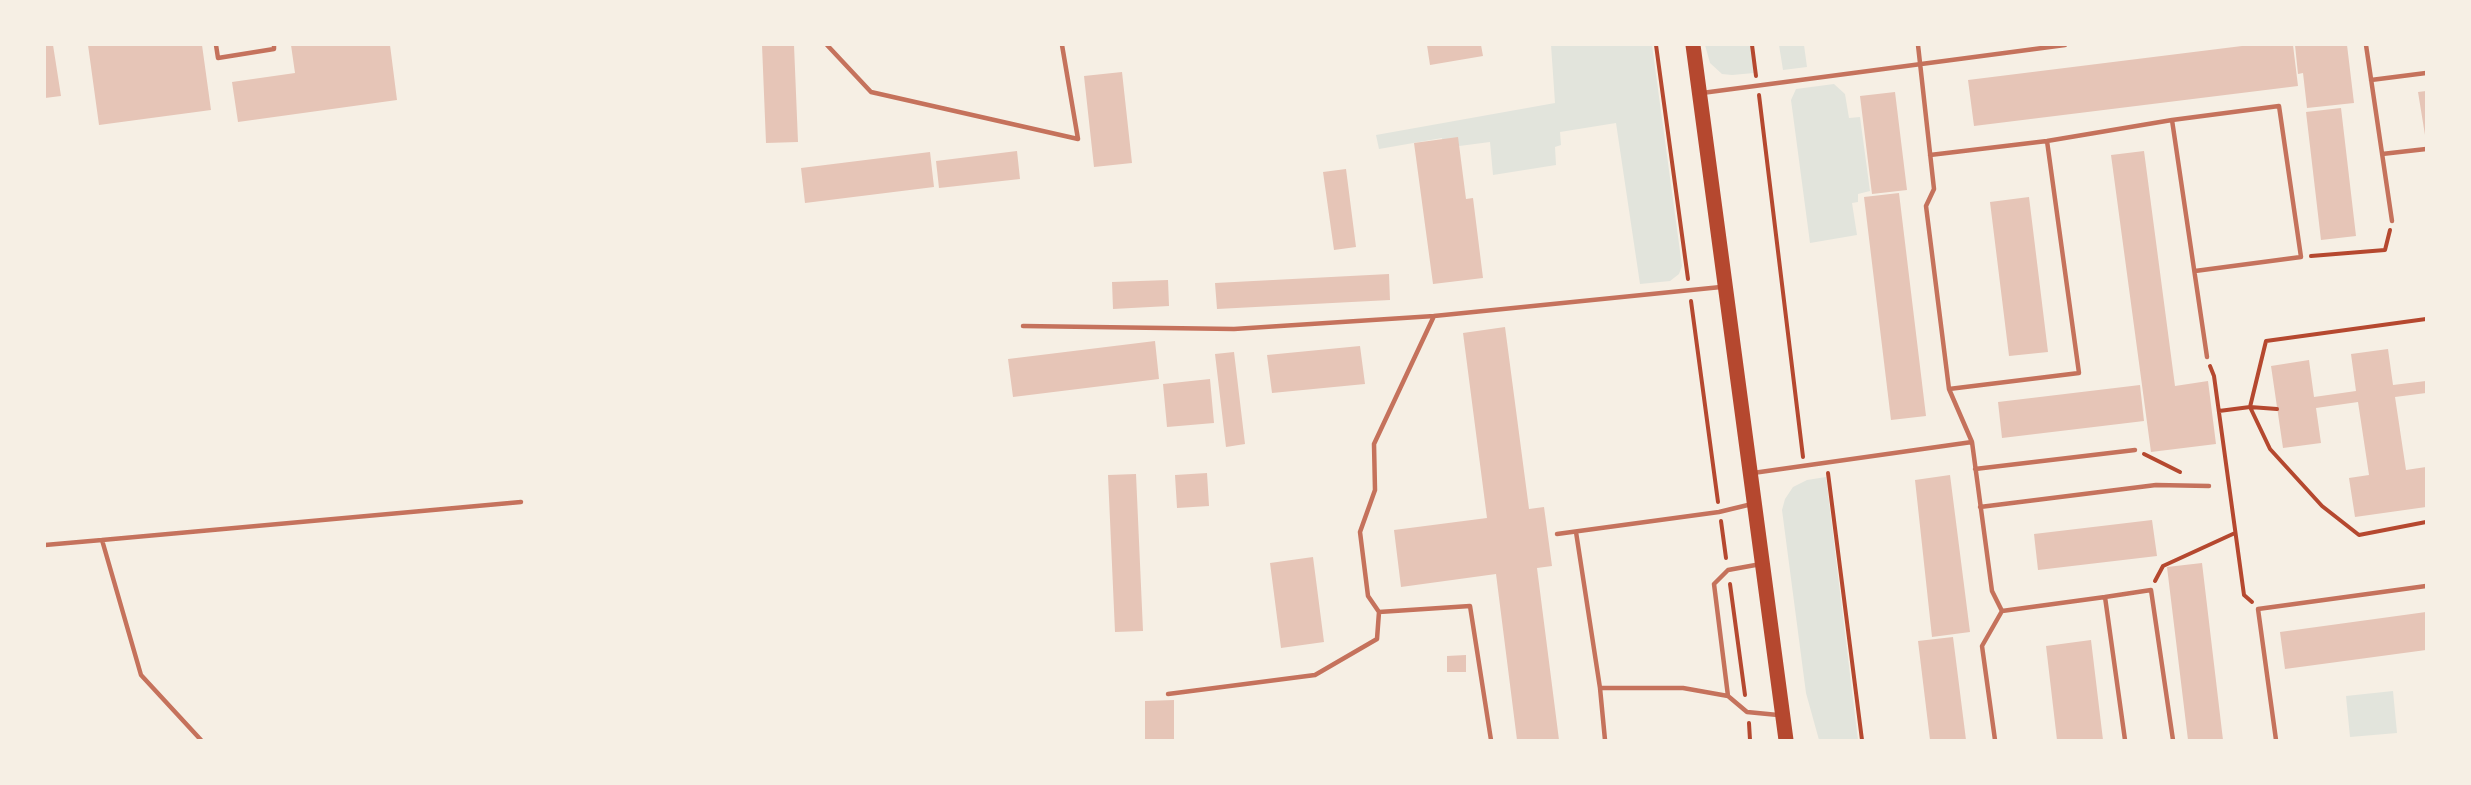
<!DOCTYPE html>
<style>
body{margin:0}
#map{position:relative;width:2471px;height:785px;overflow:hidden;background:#f6efe4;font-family:"Sofia Sans Condensed",sans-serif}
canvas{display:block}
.frame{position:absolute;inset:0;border:46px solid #f6efe4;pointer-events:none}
</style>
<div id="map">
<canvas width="2471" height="785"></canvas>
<div class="frame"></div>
</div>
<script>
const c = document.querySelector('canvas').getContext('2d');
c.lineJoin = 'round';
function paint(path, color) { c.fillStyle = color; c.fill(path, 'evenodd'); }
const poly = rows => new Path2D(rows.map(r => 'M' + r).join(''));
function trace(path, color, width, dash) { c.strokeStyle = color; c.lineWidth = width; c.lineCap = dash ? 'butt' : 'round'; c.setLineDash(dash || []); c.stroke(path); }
paint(poly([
 [1551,45,1652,45,1682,266,1679,274,1670,281,1640,284,1616,123,1560,132,1561,145,1555,147,1556,165,1493,175,1490,142,1444,148,1442,138,1379,149,1376,135,1555,103],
 [1705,45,1751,45,1754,73,1732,75,1722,74,1710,63],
 [1779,45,1804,45,1807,67,1783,70],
 [1834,84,1845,94,1849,118,1860,117,1870,191,1858,194,1858,202,1852,203,1857,235,1810,243,1791,100,1796,89],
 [1826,477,1858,740,1819,740,1806,693,1782,510,1785,499,1793,487,1807,480],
 [2393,691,2397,733,2350,737,2346,696]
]), '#e2e4dc');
paint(poly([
 [45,45,53,45,61,96,45,98],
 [88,45,202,45,211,110,99,125],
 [291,45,390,45,397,100,238,122,232,82,295,73],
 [762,45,794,45,798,142,766,143],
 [1427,45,1481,45,1483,56,1430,65],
 [2250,45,2293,45,2298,86,1974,126,1968,80],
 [2295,45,2347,45,2354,103,2307,108,2303,73,2298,74],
 [1122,72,1132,163,1094,167,1084,76],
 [2426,91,2426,135,2425,135,2418,92],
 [1895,92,1907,190,1872,194,1860,96],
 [2341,108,2356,236,2321,240,2306,112],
 [1458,137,1466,199,1473,198,1483,278,1433,284,1414,143],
 [1017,151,1020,179,939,188,936,161],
 [2144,151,2175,386,2208,381,2216,444,2151,452,2111,155],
 [930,152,934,187,805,203,801,168],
 [1346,169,1356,247,1334,250,1323,172],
 [1899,193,1926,416,1891,420,1864,197],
 [2029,197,2048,352,2009,356,1990,202],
 [1389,274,1390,300,1217,309,1215,283],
 [1168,280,1169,306,1113,309,1112,282],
 [1505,327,1529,509,1544,507,1552,566,1537,568,1559,740,1517,740,1496,574,1401,587,1394,530,1487,518,1463,333],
 [1155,341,1159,379,1013,397,1008,359],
 [1360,346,1365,384,1272,393,1267,355],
 [2388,349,2393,385,2426,381,2426,393,2395,397,2406,470,2426,467,2426,507,2355,517,2349,478,2369,475,2358,402,2316,408,2321,443,2283,448,2271,366,2309,360,2314,397,2356,391,2351,354],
 [1234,352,1245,444,1226,447,1215,354],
 [1210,379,1214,423,1167,427,1163,384],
 [2140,385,2144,421,2002,438,1998,402],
 [1207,473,1209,506,1177,508,1175,475],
 [1136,474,1143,631,1115,632,1108,475],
 [1950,475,1970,632,1932,637,1915,480],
 [2152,520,2157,556,2038,570,2034,534],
 [1313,557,1324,642,1281,648,1270,563],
 [2202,563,2223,740,2188,740,2167,567],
 [2426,612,2426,650,2285,669,2280,632],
 [1953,637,1966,740,1930,740,1918,641],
 [2091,640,2103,740,2057,740,2046,646],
 [1466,655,1466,672,1447,672,1447,656],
 [1174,700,1174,740,1145,740,1145,701]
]), '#e6c5b7');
trace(poly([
 [1656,45,1688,279],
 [1752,45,1756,76],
 [1759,95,1803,457],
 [2311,256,2385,250,2390,230],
 [1691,301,1718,502],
 [2426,319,2266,341,2250,407,2270,449,2322,506,2359,535,2426,522],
 [2210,366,2214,376,2244,595,2252,602],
 [2219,411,2250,407,2277,409],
 [2144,454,2180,472],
 [1828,473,1862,740],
 [1721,521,1726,558],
 [2155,581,2163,566,2235,533],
 [1730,584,1745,695],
 [1749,723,1750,740]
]), '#b5482f', 4);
trace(poly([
 [216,45,218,58,274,49,274,45],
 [827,45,871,92,1078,139,1062,45],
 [1918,45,1934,189,1926,206,1949,389,1972,442],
 [2366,45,2392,221],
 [2371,80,2426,73],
 [1702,93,2065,45],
 [2172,120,2207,357],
 [2382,154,2426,149],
 [1930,155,2047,141,2172,120,2279,106,2301,257,2195,271],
 [1023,326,1234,329,1434,316],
 [1949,389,2079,373,2047,141],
 [1975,469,2135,450],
 [1753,473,1972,442,1992,591,2002,611,1982,646,1995,740],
 [1980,507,2156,485,2209,486],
 [1576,532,1600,688],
 [1557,534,1719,512,1752,504],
 [102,540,521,502],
 [45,545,102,540,141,675,201,740],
 [2105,597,2151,590,2173,740],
 [2002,611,2105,597,2125,740],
 [1168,694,1315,675,1377,639,1379,612],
 [1728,696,1714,584,1728,570,1761,564],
 [1491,740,1470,606,1379,612,1368,596,1360,532,1375,490,1374,444,1434,316,1721,287],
 [1605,740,1600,688,1683,688,1728,696,1747,712,1778,715],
 [2276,740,2258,609,2426,586]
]), '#c5725c', 4.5);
trace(poly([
 [1693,45,1786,740]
]), '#b5482f', 15);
</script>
